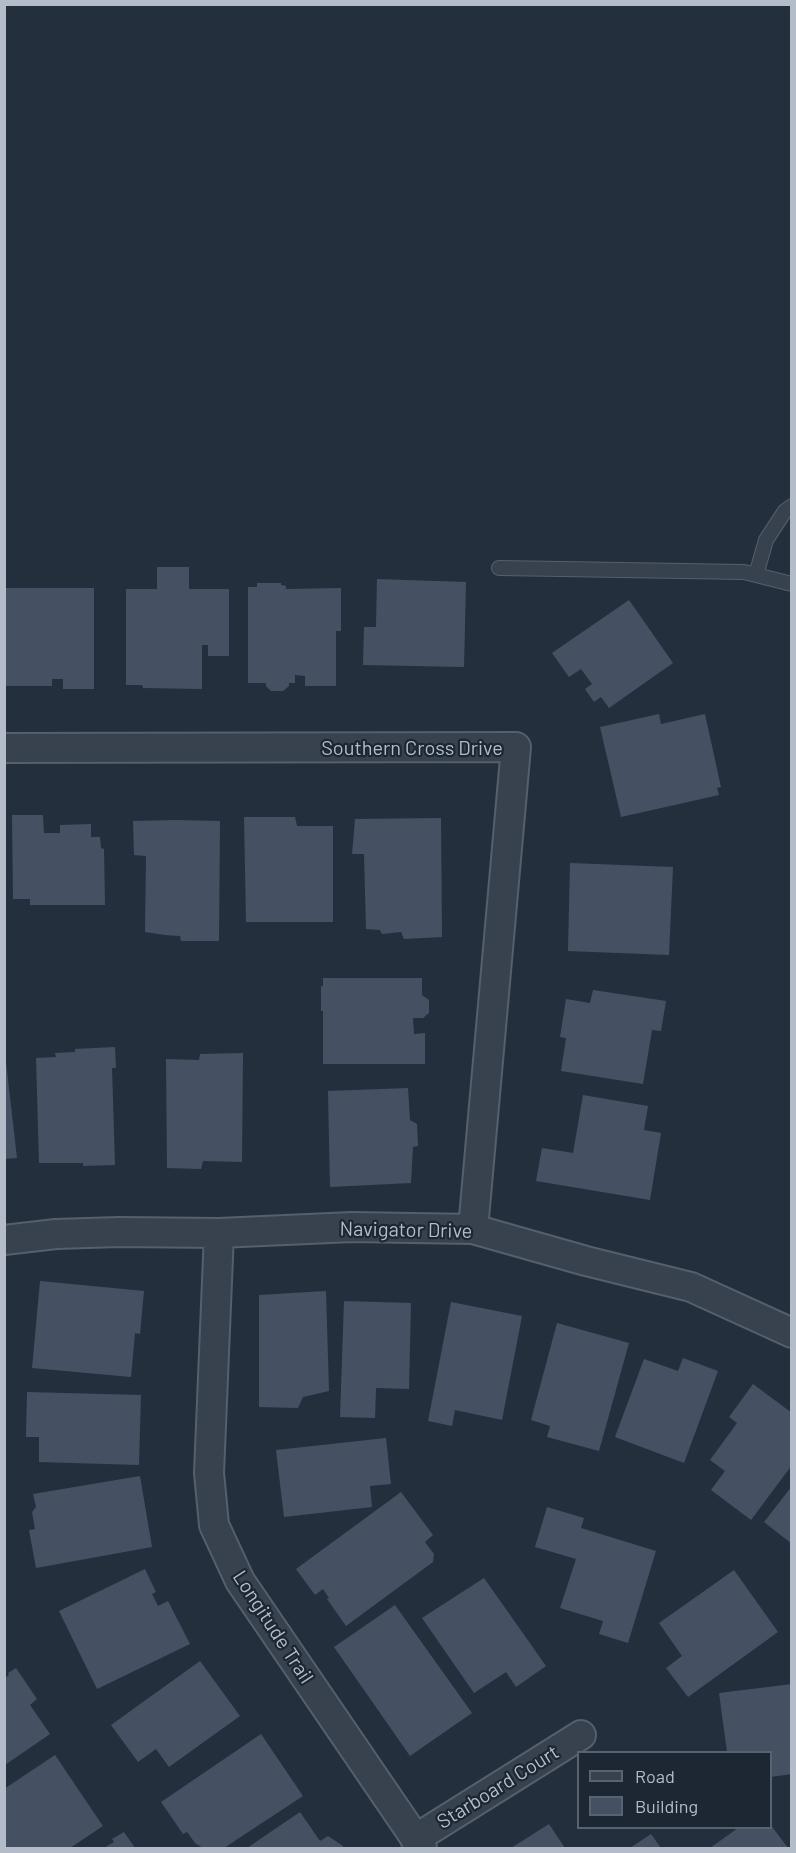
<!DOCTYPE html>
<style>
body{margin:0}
#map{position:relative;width:796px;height:1853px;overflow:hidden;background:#242f3e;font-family:Barlow,sans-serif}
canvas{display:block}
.frame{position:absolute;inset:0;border:6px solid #b4bcc9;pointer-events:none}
.legend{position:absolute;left:577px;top:1751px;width:195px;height:78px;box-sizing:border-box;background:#1d2633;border:2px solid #59626f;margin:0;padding:8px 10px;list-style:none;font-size:18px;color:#b4bcc9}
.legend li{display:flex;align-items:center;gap:12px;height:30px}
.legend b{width:30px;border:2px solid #59626f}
</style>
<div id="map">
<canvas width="796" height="1853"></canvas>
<div class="frame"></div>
<ul class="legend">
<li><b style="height:8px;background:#38414e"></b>Road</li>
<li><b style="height:16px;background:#455162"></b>Building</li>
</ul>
</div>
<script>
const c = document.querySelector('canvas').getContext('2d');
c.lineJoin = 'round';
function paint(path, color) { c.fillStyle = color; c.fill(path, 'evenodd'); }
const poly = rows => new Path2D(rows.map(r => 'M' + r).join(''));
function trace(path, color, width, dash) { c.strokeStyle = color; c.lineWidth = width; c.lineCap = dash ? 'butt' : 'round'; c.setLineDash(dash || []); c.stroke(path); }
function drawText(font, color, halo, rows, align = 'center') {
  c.font = font + ' Barlow,sans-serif'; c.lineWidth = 4.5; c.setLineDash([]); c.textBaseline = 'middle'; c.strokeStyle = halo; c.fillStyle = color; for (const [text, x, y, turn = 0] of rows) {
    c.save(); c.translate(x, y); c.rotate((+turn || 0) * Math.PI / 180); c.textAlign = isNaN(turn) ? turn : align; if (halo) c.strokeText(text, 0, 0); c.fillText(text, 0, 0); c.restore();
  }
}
paint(poly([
 [157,567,189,567,189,589,229,589,229,656,208,656,208,645,202,645,202,689,143,688,142,685,126,685,126,589,157,589],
 [377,579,466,582,464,667,363,665,364,627,376,627],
 [257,583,281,583,281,585,286,586,286,589,341,588,341,631,336,631,336,686,305,686,305,676,295,675,295,683,289,683,289,686,283,691,271,691,266,686,266,683,248,683,248,587,257,587],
 [6,588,94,588,94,689,63,689,63,679,52,679,52,686,5,686],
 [629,600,673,663,609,708,601,697,594,702,585,689,592,684,581,669,569,677,552,653],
 [659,714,661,724,705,714,721,787,717,788,719,795,621,817,600,727],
 [12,815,43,815,44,833,60,833,60,825,91,824,91,837,100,837,101,848,104,849,105,905,30,905,30,899,13,899],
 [244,817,295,817,297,826,333,826,333,922,246,922],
 [441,818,442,937,404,939,401,932,382,934,380,930,366,929,364,854,352,854,355,819],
 [176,820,220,821,219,941,181,941,180,936,165,935,145,932,146,856,134,855,133,821],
 [570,863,673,867,669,955,568,951],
 [323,978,422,978,422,995,429,1000,429,1013,423,1018,413,1018,414,1034,425,1033,425,1064,323,1064,323,1011,321,1011,321,986,323,986],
 [593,990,666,1001,661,1031,652,1030,643,1084,561,1071,566,1038,560,1037,566,999,590,1003],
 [115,1047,116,1068,112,1068,115,1165,83,1166,83,1163,39,1163,36,1058,56,1057,55,1053,75,1052,75,1049],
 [243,1053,242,1162,203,1161,201,1169,167,1168,166,1059,199,1060,200,1054],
 [4,1062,6,1062,17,1158,4,1159],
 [408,1088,410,1120,417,1124,418,1146,413,1147,411,1183,330,1187,328,1091],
 [583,1095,648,1106,644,1130,661,1133,650,1200,536,1181,542,1148,573,1153],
 [40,1281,144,1291,140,1334,135,1333,131,1377,32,1368],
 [326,1291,329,1391,303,1397,298,1408,259,1407,259,1295],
 [344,1301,411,1303,409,1389,376,1388,375,1418,340,1417],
 [451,1302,522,1316,502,1420,455,1410,452,1426,428,1421],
 [557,1323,629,1343,599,1451,547,1437,550,1426,531,1420],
 [683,1358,718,1371,684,1463,615,1437,644,1359,678,1371],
 [753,1384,792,1413,792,1465,751,1520,711,1490,725,1471,710,1460,737,1423,729,1417],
 [27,1392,141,1395,139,1465,39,1462,39,1437,26,1437],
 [386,1438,391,1484,370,1486,372,1507,284,1517,276,1450],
 [140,1476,152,1547,36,1568,29,1530,35,1529,32,1512,36,1507,33,1494],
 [792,1486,792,1544,764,1522],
 [401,1492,433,1535,425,1542,434,1554,433,1562,346,1626,327,1599,329,1598,323,1589,315,1595,296,1569],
 [547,1507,584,1518,581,1528,656,1551,628,1643,599,1634,603,1621,560,1608,576,1559,535,1547],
 [145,1569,156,1592,152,1594,158,1606,168,1601,190,1644,97,1689,59,1611],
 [734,1570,778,1632,688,1697,666,1668,682,1656,659,1623],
 [484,1578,546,1666,516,1687,506,1672,474,1693,422,1618],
 [395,1605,472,1713,410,1756,334,1647],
 [200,1661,240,1716,169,1767,156,1749,138,1762,111,1725],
 [16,1668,37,1699,30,1705,50,1734,5,1765,5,1678,9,1675,8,1673],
 [792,1684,792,1774,770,1777,770,1752,727,1752,719,1693],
 [261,1734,303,1796,224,1848,203,1848,195,1843,187,1832,183,1834,161,1802],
 [55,1755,103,1826,70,1848,4,1848,4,1789],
 [300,1812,320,1841,328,1836,343,1846,343,1848,247,1848],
 [549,1824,565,1848,511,1848],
 [770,1824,788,1848,710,1848,738,1828,770,1828],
 [124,1832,135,1848,104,1848,114,1842,112,1839],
 [651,1834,661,1848,630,1848]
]), '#455162');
const service = poly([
 [499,568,744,572,792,584],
 [756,575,766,540,785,511,792,506]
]);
const minor = poly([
 [4,748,516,747,473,1229],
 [219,1233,209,1473,214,1525,240,1581,422,1848],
 [4,1240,56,1234,119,1232,219,1233,352,1227,473,1229,586,1261,691,1287,792,1333],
 [415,1839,581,1735]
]);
trace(service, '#565f6c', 16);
trace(minor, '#565f6c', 32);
trace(service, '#38414e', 14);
trace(minor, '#38414e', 28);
drawText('20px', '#b4bcc9', '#1d2633', [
 ["Southern Cross Drive",412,748],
 ["Navigator Drive",406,1230,1],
 ["Longitude Trail",273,1627,57],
 ["Starboard Court",498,1787,-32]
]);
</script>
